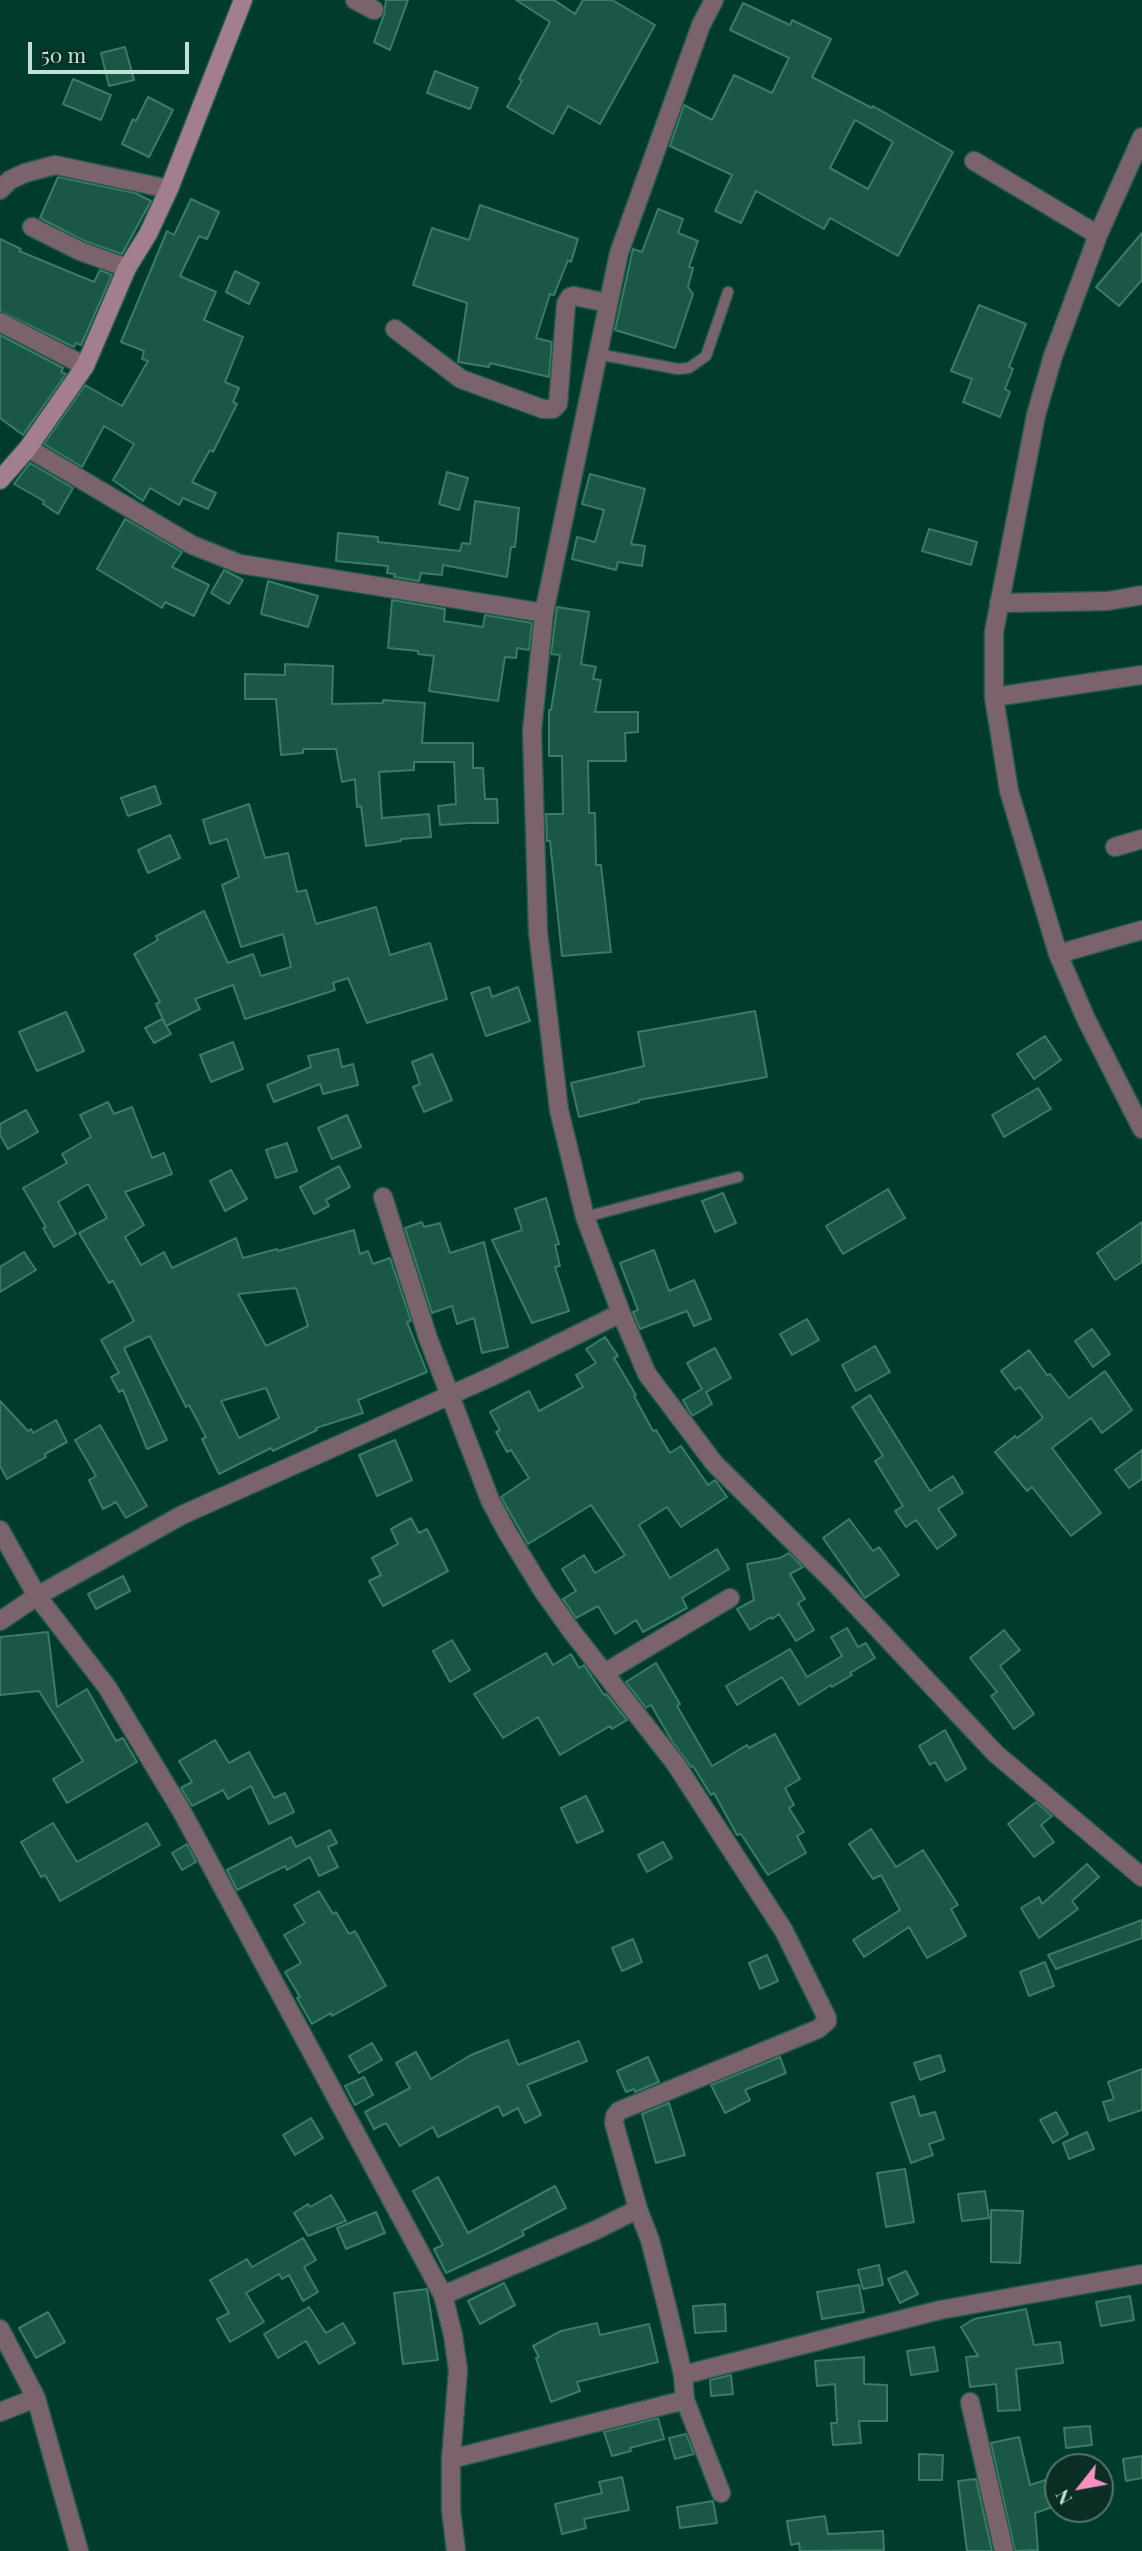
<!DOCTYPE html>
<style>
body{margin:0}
#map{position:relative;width:1142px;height:2551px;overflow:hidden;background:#013b2d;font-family:"Playfair Display",serif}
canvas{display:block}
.north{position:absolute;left:1044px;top:2453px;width:70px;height:70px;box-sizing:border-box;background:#0a2e24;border:2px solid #53766b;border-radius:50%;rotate:239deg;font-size:19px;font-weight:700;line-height:28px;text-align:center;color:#c1e1d5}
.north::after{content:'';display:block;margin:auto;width:24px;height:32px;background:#fc8fc2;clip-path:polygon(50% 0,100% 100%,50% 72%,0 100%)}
.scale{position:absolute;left:28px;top:42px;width:161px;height:32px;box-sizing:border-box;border:4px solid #c1e1d5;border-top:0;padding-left:9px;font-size:21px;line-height:24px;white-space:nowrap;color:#c1e1d5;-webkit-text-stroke:5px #0a2e24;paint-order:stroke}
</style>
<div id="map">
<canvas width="1142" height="2551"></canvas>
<div class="north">N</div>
<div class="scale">50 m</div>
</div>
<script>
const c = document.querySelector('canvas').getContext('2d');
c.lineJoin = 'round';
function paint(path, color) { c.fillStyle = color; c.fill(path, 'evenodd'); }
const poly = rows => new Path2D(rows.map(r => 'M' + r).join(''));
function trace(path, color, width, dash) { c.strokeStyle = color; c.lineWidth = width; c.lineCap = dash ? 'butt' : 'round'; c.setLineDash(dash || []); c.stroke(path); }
const building = poly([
 [386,0,408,0,390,50,374,42,384,15,386,0],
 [516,0,554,0,575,14,583,0,612,0,655,25,600,124,568,106,553,134,507,107,522,81,519,79,550,22,516,0],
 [743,3,790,25,792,20,831,39,812,77,872,108,873,106,953,152,898,256,830,218,824,229,756,191,741,223,715,211,732,175,670,146,684,105,712,120,734,75,772,93,789,58,730,30,743,3],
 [855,120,893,142,868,189,830,168,855,120],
 [125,47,134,80,109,86,101,53,125,47],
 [435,71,478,88,470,109,427,93,435,71],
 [73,79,111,95,101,120,63,104,73,79],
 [148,97,173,110,149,157,122,144,133,119,136,121,148,97],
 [58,177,135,193,151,201,122,254,84,241,40,218,58,177],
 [191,199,219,212,207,239,199,236,180,276,216,292,204,320,243,337,225,382,239,388,233,402,237,404,213,452,210,450,192,482,216,493,208,509,183,498,179,505,150,488,143,501,113,480,134,444,104,426,82,467,44,444,85,385,122,406,148,361,142,359,144,351,121,342,167,231,174,235,191,199],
 [480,205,578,239,571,262,568,260,554,295,550,294,536,338,552,342,549,377,490,363,489,367,458,362,467,303,413,285,432,228,469,240,480,205],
 [658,209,683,219,678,233,698,241,689,267,693,268,688,287,693,294,675,348,615,330,633,249,642,252,658,209],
 [1142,233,1142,280,1119,306,1096,287,1142,233],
 [0,239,21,249,19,251,94,282,100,270,112,275,81,345,76,343,74,347,0,311,0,239],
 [235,271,259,283,249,304,226,292,235,271],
 [979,305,1026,324,1009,367,1013,369,1005,389,1010,392,1000,417,963,402,972,379,951,371,979,305],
 [0,335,63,368,61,372,66,374,23,435,0,418,0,335],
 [30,463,73,488,58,514,43,504,44,501,14,484,30,463],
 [447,472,468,478,459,510,439,504,447,472],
 [590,474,645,489,631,544,645,546,642,566,618,562,616,570,572,559,577,537,595,542,604,510,582,504,590,474],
 [475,501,519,508,515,547,511,547,507,577,443,565,442,575,421,573,419,581,394,577,395,574,387,573,388,566,336,561,338,533,378,537,378,542,460,551,462,543,470,544,475,501],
 [125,519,182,552,172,567,209,585,194,616,165,602,162,608,97,569,125,519],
 [929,529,977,542,971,565,922,551,929,529],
 [224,570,243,580,229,604,211,593,224,570],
 [268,581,318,596,308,627,261,614,268,581],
 [392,600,445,609,444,621,483,627,485,615,532,623,529,650,517,648,516,658,505,657,498,701,429,691,434,656,418,654,418,651,388,648,392,600],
 [557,607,589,612,581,664,596,667,593,679,601,680,595,712,638,712,638,732,625,733,626,761,588,761,589,813,595,813,596,865,601,865,611,952,562,956,550,841,547,841,546,814,563,814,562,756,549,756,549,710,551,710,560,655,551,654,557,607],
 [285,664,333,666,332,704,383,703,383,700,425,703,422,743,473,743,473,768,483,768,485,799,497,799,498,823,468,823,440,825,438,806,456,804,454,762,414,762,414,770,379,772,382,818,429,814,431,837,401,839,401,841,366,846,361,806,357,807,355,779,342,782,336,749,303,749,303,753,281,755,276,699,245,699,245,674,285,675,285,664],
 [155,786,161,804,128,816,121,798,155,786],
 [249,804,265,858,288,853,297,892,306,890,316,924,376,907,390,955,430,943,447,999,367,1023,348,978,333,983,335,990,245,1019,233,985,195,999,200,1009,166,1026,156,1004,160,1002,134,954,158,940,156,936,204,911,228,963,253,954,261,976,291,967,283,934,241,947,222,885,239,877,227,839,210,844,203,820,249,804],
 [170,835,180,858,148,873,138,850,170,835],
 [489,987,492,997,518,987,530,1021,486,1036,471,993,489,987],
 [755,1011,767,1077,639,1100,639,1102,579,1117,571,1083,644,1066,638,1032,755,1011],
 [66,1012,84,1051,37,1071,19,1032,66,1012],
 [162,1019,171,1034,154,1043,145,1028,162,1019],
 [1045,1036,1061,1060,1034,1079,1017,1054,1045,1036],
 [233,1042,243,1069,211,1082,200,1055,233,1042],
 [338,1049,342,1067,353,1064,358,1085,323,1094,320,1084,274,1102,267,1085,311,1067,308,1056,338,1049],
 [432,1054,452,1100,424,1112,413,1087,420,1084,412,1062,432,1054],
 [1038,1088,1051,1109,1004,1137,992,1115,1038,1088],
 [108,1102,114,1114,132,1107,152,1158,164,1153,172,1174,125,1192,144,1225,125,1237,141,1265,164,1252,172,1268,236,1238,243,1258,277,1249,278,1251,354,1230,360,1254,368,1251,373,1264,390,1258,411,1321,407,1322,427,1372,358,1400,363,1413,316,1428,317,1430,273,1451,271,1448,219,1474,202,1439,206,1437,189,1405,186,1407,150,1336,124,1348,167,1440,147,1449,123,1390,119,1392,111,1377,119,1373,101,1340,134,1321,113,1281,109,1283,79,1233,107,1218,88,1184,58,1202,76,1234,54,1247,43,1228,46,1227,23,1188,67,1163,62,1154,91,1137,80,1115,108,1102],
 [296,1288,308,1326,266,1346,238,1294,296,1288],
 [266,1388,279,1418,239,1438,221,1401,266,1388],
 [26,1110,38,1132,8,1149,0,1135,0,1124,26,1110],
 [347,1115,361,1147,332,1159,318,1128,347,1115],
 [287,1143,297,1171,276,1178,266,1150,287,1143],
 [339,1166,350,1187,326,1200,329,1206,314,1214,300,1187,339,1166],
 [231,1170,247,1199,225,1211,210,1181,231,1170],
 [888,1189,905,1218,843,1254,826,1226,888,1189],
 [723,1193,736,1223,715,1232,702,1201,723,1193],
 [546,1198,559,1244,555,1245,560,1266,555,1267,569,1311,532,1323,492,1240,522,1230,515,1209,546,1198],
 [422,1222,424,1227,440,1223,450,1253,484,1242,508,1347,482,1353,474,1318,457,1324,452,1306,432,1313,405,1228,422,1222],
 [1142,1222,1142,1262,1115,1280,1097,1253,1142,1222],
 [654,1250,669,1291,694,1280,711,1319,694,1326,687,1311,640,1329,633,1312,638,1310,620,1263,654,1250],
 [24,1252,36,1270,0,1292,0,1267,24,1252],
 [807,1319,819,1340,792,1355,780,1334,807,1319],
 [1092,1329,1110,1354,1093,1367,1075,1341,1092,1329],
 [605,1337,618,1356,614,1358,636,1395,634,1396,653,1431,656,1430,670,1453,681,1446,708,1485,715,1480,727,1497,681,1527,667,1507,639,1525,670,1578,717,1549,729,1569,682,1598,687,1608,643,1632,636,1620,615,1634,598,1606,576,1618,563,1599,576,1591,562,1569,584,1555,595,1573,625,1555,591,1505,528,1544,501,1497,529,1478,511,1450,507,1452,496,1432,500,1430,490,1412,529,1391,539,1411,583,1387,576,1375,596,1363,586,1349,605,1337],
 [875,1346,890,1372,856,1391,842,1365,875,1346],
 [715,1348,731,1378,706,1392,712,1404,692,1416,683,1400,702,1389,687,1363,715,1348],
 [1029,1350,1047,1375,1050,1374,1069,1398,1105,1371,1132,1410,1102,1433,1091,1418,1052,1448,1101,1513,1071,1536,1032,1487,1027,1491,995,1452,1015,1436,1017,1438,1043,1418,1020,1387,1015,1390,1001,1371,1029,1350],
 [870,1395,930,1491,953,1476,963,1493,938,1509,956,1535,937,1549,916,1520,906,1527,895,1511,903,1506,875,1461,883,1456,852,1407,870,1395],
 [0,1401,28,1431,31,1429,33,1433,56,1420,67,1442,45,1454,46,1457,7,1479,0,1466,0,1401],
 [100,1425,147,1506,126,1518,116,1502,103,1509,89,1480,96,1476,75,1440,100,1425],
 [395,1440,412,1480,377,1496,359,1455,395,1440],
 [1142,1450,1142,1479,1129,1488,1115,1470,1142,1450],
 [411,1518,419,1533,427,1529,448,1571,383,1606,369,1581,381,1575,372,1558,398,1544,391,1529,411,1518],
 [849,1519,873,1551,879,1547,899,1575,865,1598,823,1538,849,1519],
 [789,1553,803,1567,790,1574,805,1599,798,1603,814,1630,796,1641,779,1614,772,1619,771,1617,750,1630,737,1609,754,1600,747,1564,780,1558,789,1553],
 [123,1576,130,1591,96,1609,88,1594,123,1576],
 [847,1628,858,1647,866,1643,875,1658,850,1673,852,1675,832,1687,831,1685,799,1705,782,1677,737,1705,726,1686,790,1649,807,1677,842,1656,831,1637,847,1628],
 [1004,1630,1020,1650,1000,1666,1034,1714,1014,1729,991,1696,997,1692,970,1658,1004,1630],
 [48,1632,57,1707,87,1689,116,1741,123,1738,137,1762,67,1803,53,1779,83,1761,65,1732,39,1691,0,1695,0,1637,48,1632],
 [452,1640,470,1670,450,1682,433,1651,452,1640],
 [546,1653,553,1665,571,1654,579,1668,584,1665,604,1695,606,1694,627,1720,612,1729,610,1726,560,1755,538,1717,503,1738,474,1694,546,1653],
 [656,1663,680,1704,677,1706,712,1766,747,1745,749,1748,775,1734,800,1779,785,1788,794,1805,789,1808,804,1832,797,1836,806,1853,768,1875,741,1834,737,1835,714,1793,711,1795,693,1766,691,1767,672,1741,651,1705,646,1708,626,1682,656,1663],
 [945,1730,966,1769,946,1781,935,1762,930,1765,919,1746,945,1730],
 [215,1740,229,1763,249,1752,274,1798,285,1793,294,1812,269,1824,251,1786,228,1799,223,1790,192,1806,181,1788,192,1782,179,1761,215,1740],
 [586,1796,603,1831,577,1843,561,1808,586,1796],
 [1036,1802,1052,1816,1041,1825,1054,1842,1034,1857,1008,1824,1036,1802],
 [53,1823,77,1862,147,1823,160,1845,60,1901,45,1875,41,1877,21,1842,53,1823],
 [871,1829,896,1867,923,1850,958,1905,951,1909,966,1936,927,1958,909,1927,864,1957,853,1940,900,1910,881,1875,873,1879,849,1844,871,1829],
 [330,1830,337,1843,328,1847,338,1867,319,1876,310,1857,287,1870,285,1866,237,1890,227,1870,291,1837,296,1847,330,1830],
 [663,1842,672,1858,647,1872,638,1855,663,1842],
 [187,1844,196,1862,182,1870,172,1853,187,1844],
 [1087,1864,1099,1877,1072,1901,1078,1909,1039,1938,1021,1908,1039,1897,1042,1904,1087,1864],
 [319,1891,333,1914,336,1912,349,1934,355,1931,386,1986,332,2016,331,2013,312,2024,297,1998,300,1997,285,1972,301,1963,284,1935,305,1923,294,1905,319,1891],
 [1142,1920,1142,1938,1056,1969,1048,1955,1142,1920],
 [633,1939,642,1962,622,1971,612,1948,633,1939],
 [767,1955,778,1981,760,1989,749,1963,767,1955],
 [1045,1962,1054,1986,1029,1996,1020,1972,1045,1962],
 [508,2040,518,2065,579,2041,587,2061,527,2085,541,2115,525,2123,518,2108,503,2116,498,2106,438,2137,433,2127,400,2146,386,2123,374,2129,365,2112,410,2088,396,2063,416,2052,431,2079,471,2055,508,2040],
 [372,2043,382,2060,359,2073,349,2056,372,2043],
 [940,2055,945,2071,920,2080,914,2063,940,2055],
 [648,2057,659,2082,635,2092,634,2089,626,2092,617,2071,648,2057],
 [780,2057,786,2073,745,2090,750,2100,725,2113,711,2085,780,2057],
 [1142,2069,1142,2110,1109,2121,1103,2102,1114,2099,1108,2082,1142,2069],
 [364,2077,373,2095,355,2105,345,2086,364,2077],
 [914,2096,920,2116,935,2112,944,2139,929,2144,933,2155,911,2163,891,2103,914,2096],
 [669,2103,685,2155,656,2163,642,2114,669,2103],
 [1056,2112,1068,2134,1053,2143,1040,2120,1056,2112],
 [311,2118,323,2138,295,2155,283,2135,311,2118],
 [1087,2132,1094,2149,1069,2159,1063,2143,1087,2132],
 [905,2169,914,2222,886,2227,877,2173,905,2169],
 [438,2177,468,2233,555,2186,566,2208,522,2231,524,2235,495,2250,446,2273,434,2249,443,2245,413,2191,438,2177],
 [985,2191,989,2218,962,2221,958,2194,985,2191],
 [331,2195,346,2221,308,2236,294,2213,308,2204,310,2207,331,2195],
 [991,2210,1023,2211,1020,2263,991,2262,991,2210],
 [376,2212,385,2233,346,2249,337,2228,376,2212],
 [303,2238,316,2260,304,2267,318,2292,303,2301,289,2275,282,2279,279,2274,246,2293,264,2322,230,2342,217,2319,229,2313,210,2280,247,2259,252,2267,303,2238],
 [879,2265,883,2285,863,2289,858,2270,879,2265],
 [906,2271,918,2294,900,2303,888,2279,906,2271],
 [504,2283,515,2305,480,2324,468,2301,504,2283],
 [859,2285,864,2312,822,2319,817,2292,859,2285],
 [427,2289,438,2360,403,2364,394,2293,427,2289],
 [1130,2296,1134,2320,1101,2326,1096,2302,1130,2296],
 [725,2304,726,2331,695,2333,693,2306,725,2304],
 [309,2307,326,2333,343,2323,355,2343,319,2364,306,2341,278,2358,264,2334,309,2307],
 [1026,2309,1034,2345,1060,2342,1063,2363,1016,2369,1020,2410,998,2411,996,2384,970,2387,966,2357,978,2356,961,2327,974,2319,1026,2309],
 [48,2312,65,2342,36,2358,19,2328,48,2312],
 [597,2323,600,2335,649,2324,658,2362,577,2382,580,2391,551,2402,536,2358,539,2357,533,2346,561,2331,597,2323],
 [934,2347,938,2371,911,2375,907,2351,934,2347],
 [864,2357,864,2384,887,2385,887,2421,859,2421,861,2443,833,2445,831,2423,837,2423,835,2384,817,2386,815,2361,864,2357],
 [731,2375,733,2394,711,2396,710,2380,731,2375],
 [658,2418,664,2439,630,2448,631,2451,612,2456,604,2432,658,2418],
 [1090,2426,1092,2445,1066,2448,1064,2428,1090,2426],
 [686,2434,694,2454,675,2459,669,2438,686,2434],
 [1019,2437,1030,2485,1058,2476,1058,2505,1035,2513,1038,2550,1015,2551,991,2443,1019,2437],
 [919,2454,943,2455,942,2480,919,2480,919,2454],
 [1142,2456,1142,2478,1126,2481,1123,2459,1142,2456],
 [622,2477,629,2510,584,2519,586,2528,562,2534,555,2504,602,2493,599,2482,622,2477],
 [976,2479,992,2551,967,2551,958,2481,976,2479],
 [713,2501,717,2523,680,2528,677,2507,713,2501],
 [825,2516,828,2534,883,2531,884,2550,800,2551,799,2543,791,2545,787,2521,825,2516]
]);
paint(building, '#1b5747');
trace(building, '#3a7c68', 2);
const lane = poly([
 [597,354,678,369,689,368,706,356,728,292],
 [585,1217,738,1177]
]);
const street = poly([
 [355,0,374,10],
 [714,0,701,25,619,253,544,613,532,731,538,932,559,1110,585,1217,621,1313,647,1374,714,1463,836,1584,996,1754,1142,1877],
 [1142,137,1098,235,1053,356,1036,415,994,632,994,697,1009,791,1058,954,1086,1019,1142,1129],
 [974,161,1098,235],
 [0,190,10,180,25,173,55,165,169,189],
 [32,227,80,251,127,268],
 [0,322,85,366],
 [395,329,461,379,543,409,553,409,558,404,566,304,570,297,574,296,608,303],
 [28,448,192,545,240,564,544,613],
 [999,603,1108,601,1142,595],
 [994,697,1142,675],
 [1115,847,1142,839],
 [1058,954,1142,930],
 [383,1197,428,1338,490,1500,507,1532,543,1591,573,1633,675,1763,784,1931,827,2018,827,2021,818,2029,619,2111,615,2116,614,2123,638,2209,596,2230,443,2295],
 [0,1530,37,1596,107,1687,181,1810,443,2295,453,2335,458,2370,451,2459,451,2510,456,2551],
 [0,1621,37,1596,182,1515,493,1376,621,1313],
 [606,1672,730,1598],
 [638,2209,650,2240,668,2311,683,2375,685,2400,721,2493],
 [0,2329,36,2398,79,2551],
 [683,2375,940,2310,1142,2274],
 [970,2402,1004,2551],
 [0,2412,36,2398],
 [451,2459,685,2400]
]);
const secondary = poly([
 [0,480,28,448,85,366,127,268,148,234,169,189,243,0]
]);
trace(lane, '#24594b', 13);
trace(street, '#24594b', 21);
trace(secondary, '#24594b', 21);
trace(lane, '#7b636d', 10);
trace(street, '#7b636d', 18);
trace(secondary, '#a37e8e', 18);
</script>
